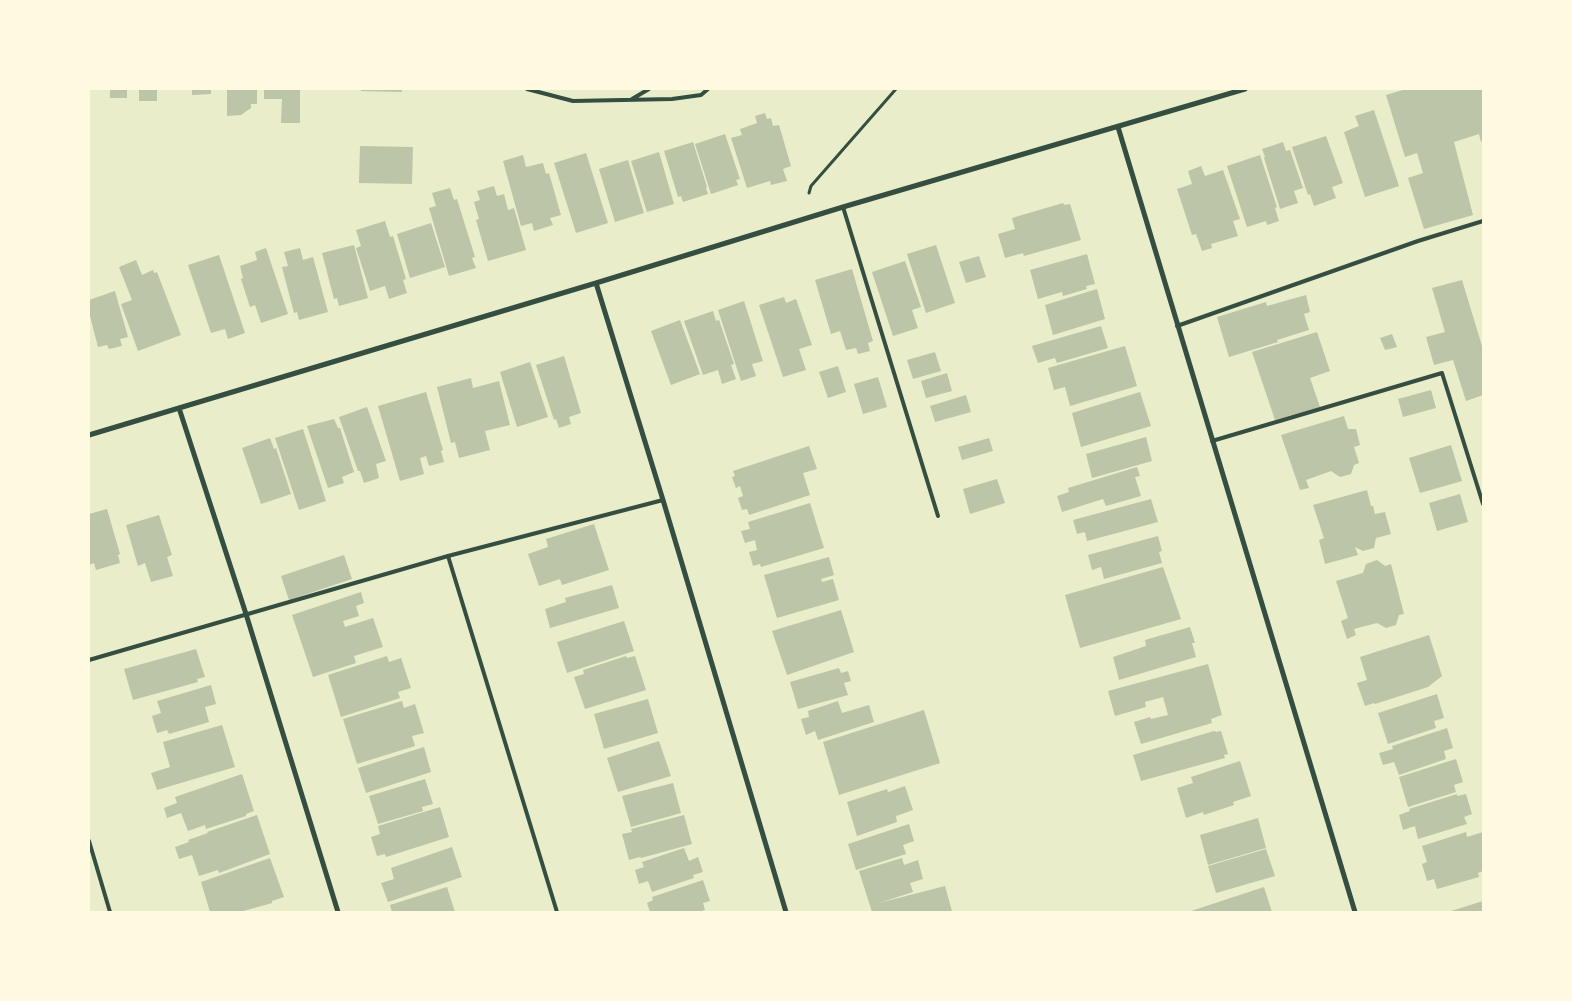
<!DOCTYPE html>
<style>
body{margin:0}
#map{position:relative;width:1572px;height:1001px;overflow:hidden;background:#e9edc9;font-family:"Fira Sans Condensed",sans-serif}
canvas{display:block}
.frame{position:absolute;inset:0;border:90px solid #fefae0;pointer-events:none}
</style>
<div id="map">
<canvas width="1572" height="1001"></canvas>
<div class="frame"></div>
</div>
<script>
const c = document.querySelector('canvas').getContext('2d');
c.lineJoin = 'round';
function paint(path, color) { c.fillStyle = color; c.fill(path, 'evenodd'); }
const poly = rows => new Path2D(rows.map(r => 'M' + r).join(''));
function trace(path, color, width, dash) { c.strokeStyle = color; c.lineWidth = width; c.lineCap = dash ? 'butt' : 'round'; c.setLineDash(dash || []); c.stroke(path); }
paint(poly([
 [110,89,127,89,127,98,110,98],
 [139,89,157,89,157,101,139,101],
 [192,89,211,89,211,94,192,95],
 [227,89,257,89,257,104,251,104,251,108,241,115,227,116],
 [264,89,300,89,300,123,281,123,282,99,264,99],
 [361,89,402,89,402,92,361,91],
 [1406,89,1483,89,1483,141,1481,142,1479,134,1454,142,1473,215,1424,229,1408,178,1423,173,1417,153,1405,157,1386,95],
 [1374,110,1399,186,1365,197,1344,132,1359,126,1355,116],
 [765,113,767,119,771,118,773,126,779,125,791,166,783,169,787,181,771,185,770,181,747,188,731,138,742,135,740,129,757,123,755,116],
 [725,134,740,179,736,180,738,185,711,194,695,144],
 [1326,136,1343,183,1332,187,1336,198,1314,206,1310,194,1308,195,1292,147],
 [693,142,707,187,706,188,708,194,683,202,681,196,678,197,664,151],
 [1283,142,1286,151,1290,150,1303,188,1294,191,1298,203,1280,209,1264,158,1265,157,1262,149],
 [360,146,413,147,412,184,359,183],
 [659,152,674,204,647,212,631,161],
 [586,153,608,223,576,233,554,163],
 [523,155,526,167,543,163,546,174,549,173,561,215,550,218,553,225,534,231,532,223,521,226,503,161],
 [1260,155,1277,207,1275,208,1279,221,1267,225,1266,221,1247,227,1227,166],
 [628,160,644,213,615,222,599,169],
 [1201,166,1205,176,1223,170,1240,219,1233,221,1238,236,1211,244,1212,248,1202,251,1196,234,1192,235,1177,189,1192,184,1188,171],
 [494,186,497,196,504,194,508,210,514,208,526,250,488,261,476,220,479,219,474,202,480,200,477,191],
 [450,188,454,200,457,199,475,257,472,258,476,268,449,276,429,208,436,206,432,193],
 [1063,203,1064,205,1070,204,1081,240,1024,256,1023,253,1005,258,998,234,1015,229,1012,218],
 [385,221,390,237,393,236,406,279,403,280,407,293,389,299,385,286,370,291,356,248,361,246,356,230],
 [431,223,445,267,410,278,397,234],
 [354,245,368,298,339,306,337,298,334,299,322,253],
 [936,245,955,303,926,313,907,254],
 [266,248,288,314,261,323,255,305,250,307,241,279,243,278,240,266,257,260,255,252],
 [300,248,303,260,313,257,328,312,299,320,297,312,294,313,282,267,288,266,284,252],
 [1087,254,1095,284,1086,286,1087,289,1063,296,1062,292,1038,299,1030,270],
 [219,255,245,333,228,339,225,329,211,333,188,265],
 [979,256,986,277,966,283,959,262],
 [136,260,142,275,153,270,154,273,157,272,181,335,138,351,121,304,132,300,119,267],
 [905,261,921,307,912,310,918,328,893,336,872,272],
 [852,269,873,341,868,343,870,351,858,354,856,348,846,350,840,331,831,334,815,280],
 [1462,280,1482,346,1483,345,1483,395,1466,401,1453,360,1434,365,1426,337,1445,332,1432,288],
 [1097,289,1105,319,1053,335,1045,305],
 [115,291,128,337,120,339,122,346,109,349,107,345,98,347,89,312,89,300],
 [1306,295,1310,312,1304,314,1309,330,1277,340,1278,342,1229,357,1217,317,1266,302,1267,306],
 [784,297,786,303,796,299,812,345,799,349,806,370,783,377,759,305],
 [744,301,763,361,752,364,756,376,741,381,718,310],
 [713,311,716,321,719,320,734,364,731,365,736,379,722,384,718,370,703,375,684,321],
 [680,320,700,374,671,385,651,331],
 [1101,326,1108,348,1057,363,1055,358,1038,363,1032,346],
 [1317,332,1330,371,1310,378,1320,407,1275,420,1252,352],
 [1392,334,1397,347,1385,350,1380,338],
 [1125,346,1137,386,1070,406,1065,387,1054,390,1048,368],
 [935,352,941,371,913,379,907,360],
 [564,356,581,413,569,417,571,424,559,428,556,419,554,420,536,365],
 [530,362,548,417,517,427,500,372],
 [838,366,846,392,828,398,819,372],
 [947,373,952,391,926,398,921,381],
 [878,377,887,407,863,414,854,384],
 [471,378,473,388,499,381,510,425,485,431,490,450,459,458,455,442,451,443,437,387],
 [1431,390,1436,408,1403,417,1398,399],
 [426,392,443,450,441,451,444,462,429,466,426,456,420,458,424,474,400,481,378,406],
 [1140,392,1151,426,1081,447,1072,413],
 [966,395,971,412,935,422,930,406],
 [367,407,386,461,376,464,379,478,364,483,360,471,358,471,339,417],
 [1344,416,1348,429,1356,429,1360,445,1354,447,1359,463,1354,465,1351,474,1340,477,1331,471,1306,480,1309,488,1300,490,1281,435],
 [334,419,338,428,340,428,354,472,342,477,344,483,328,488,307,426],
 [303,429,326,501,299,510,275,438],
 [1146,437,1152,461,1092,478,1086,454],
 [270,438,274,449,276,448,291,494,261,504,242,448],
 [989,438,993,451,962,460,958,447],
 [1451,445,1462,481,1420,493,1409,458],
 [809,446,817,469,803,473,810,495,749,515,747,509,742,510,738,498,743,496,740,486,736,488,732,477,735,476,733,471],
 [1137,467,1140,476,1135,477,1141,496,1106,506,1103,499,1062,512,1057,496,1069,492,1068,488],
 [997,479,1005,503,970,514,963,489],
 [1367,490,1371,506,1373,506,1375,514,1385,512,1391,534,1376,538,1374,548,1363,551,1355,547,1358,555,1325,564,1319,540,1324,538,1313,505],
 [1460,494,1468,522,1437,531,1429,503],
 [1151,499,1158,522,1087,541,1085,532,1077,534,1073,520],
 [810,503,824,548,761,567,760,564,753,566,749,552,757,550,755,540,745,543,741,531,750,529,748,522],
 [107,509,120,554,118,555,120,563,96,570,94,563,89,565,89,514],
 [159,515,172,555,167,557,173,576,151,582,145,563,138,566,126,525],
 [594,524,609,570,562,585,560,579,539,586,528,554,548,547,546,539],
 [1158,536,1162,551,1159,552,1162,563,1104,579,1101,567,1092,570,1088,555],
 [344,555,352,579,289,600,281,576],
 [829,557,834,575,821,579,822,582,833,579,839,600,777,618,764,575],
 [1377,560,1385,566,1391,564,1404,614,1399,615,1396,625,1386,628,1377,623,1354,629,1356,635,1347,639,1341,621,1348,618,1336,581,1363,573,1366,564],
 [1163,567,1181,619,1080,648,1065,595],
 [612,585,619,608,550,628,545,609,566,602,565,598],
 [361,592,364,603,356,606,359,616,343,621,345,627,373,618,383,647,354,656,356,663,313,677,292,615],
 [841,610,854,652,787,675,772,631],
 [624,621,634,651,567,673,557,642],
 [1190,627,1195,643,1192,643,1196,657,1119,680,1113,657,1146,646,1145,640],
 [1429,635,1442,676,1428,687,1375,704,1374,703,1365,706,1357,683,1367,680,1360,657],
 [196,649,205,677,197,679,198,682,133,700,124,669],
 [387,656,389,662,401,658,411,688,398,692,400,698,341,717,328,675],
 [626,656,627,658,635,656,646,690,585,709,574,677,584,674,583,670],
 [1208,664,1222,715,1211,719,1212,723,1141,744,1134,722,1150,717,1151,719,1168,715,1163,697,1145,702,1146,707,1115,716,1108,691],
 [839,668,841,673,848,671,851,681,844,683,848,695,798,709,790,682],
 [211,685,216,704,205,707,209,722,169,734,167,730,157,733,152,716,161,713,157,701],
 [1437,694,1444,718,1434,721,1436,728,1388,744,1378,713],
 [648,699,658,733,604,749,594,714],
 [402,701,404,708,415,704,424,733,412,736,415,746,357,764,343,719],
 [838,701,842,713,869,705,874,722,818,740,815,731,806,735,801,719,809,717,808,711],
 [924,710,940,763,839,795,823,742],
 [222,725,235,767,157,790,151,773,170,767,163,742],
 [1447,728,1453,748,1444,751,1446,759,1399,775,1394,762,1383,765,1379,753,1393,749,1392,746],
 [1214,731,1216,732,1221,731,1228,754,1224,755,1225,758,1141,781,1133,755],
 [659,741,671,776,618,792,607,758],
 [424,747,431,772,366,793,358,768],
 [1456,759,1463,782,1454,785,1456,792,1408,807,1399,777],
 [1240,761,1251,796,1233,802,1234,805,1204,815,1203,812,1186,818,1177,788,1193,783,1191,777],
 [242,774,254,811,246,814,246,816,206,829,205,825,188,831,181,813,167,818,164,808,177,803,175,797],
 [425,779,433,804,422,807,423,811,378,824,369,796],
 [673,783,681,813,631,827,622,796],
 [905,786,913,810,896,816,897,822,857,836,847,802,887,789,888,792],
 [1457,794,1457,796,1466,794,1472,814,1464,817,1467,824,1418,839,1415,826,1403,830,1399,815,1410,811,1409,809],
 [440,807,449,837,386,857,385,854,377,856,371,837,380,834,378,826],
 [257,815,270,854,219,873,218,870,199,876,192,855,179,859,175,847,189,842,188,840,208,833,207,832],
 [684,815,692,844,641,858,640,857,629,860,622,834,632,832,631,829],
 [1258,818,1266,848,1208,865,1200,835],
 [909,824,914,841,903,845,906,854,856,870,848,844],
 [1466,832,1467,837,1483,832,1483,871,1478,873,1479,877,1437,889,1434,879,1427,881,1422,864,1427,862,1422,846],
 [452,847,462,877,388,902,381,883,394,879,391,868],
 [684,848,689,861,698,857,703,872,693,875,694,878,652,892,648,881,639,884,635,870,644,867,642,862],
 [1266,849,1275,876,1216,893,1208,866],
 [270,858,284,897,272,901,272,903,240,912,210,912,201,882],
 [902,858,904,865,918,860,923,879,910,883,913,892,879,903,945,886,952,911,946,912,872,912,859,871],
 [703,880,710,901,703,903,705,910,697,912,650,912,647,903,653,900,652,897],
 [447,887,455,912,392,912,390,905],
 [1264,887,1272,912,1188,912],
 [1483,901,1483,912,1448,912]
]), '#bcc5a7');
trace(poly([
 [809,193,811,186,896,89]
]), '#344e41', 3);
trace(poly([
 [527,89,573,101,672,99,701,95,708,89],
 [632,99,649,89],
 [843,207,938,516],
 [1177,326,1418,241,1483,221],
 [1212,441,1442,373,1483,504],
 [448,556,663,500],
 [89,660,448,556,557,912],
 [89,841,110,912]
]), '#344e41', 4);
trace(poly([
 [1118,127,1355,912],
 [596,283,663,500,786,912],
 [179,408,246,614,338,912],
 [89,435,596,283,843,207,1245,89]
]), '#344e41', 5);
</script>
